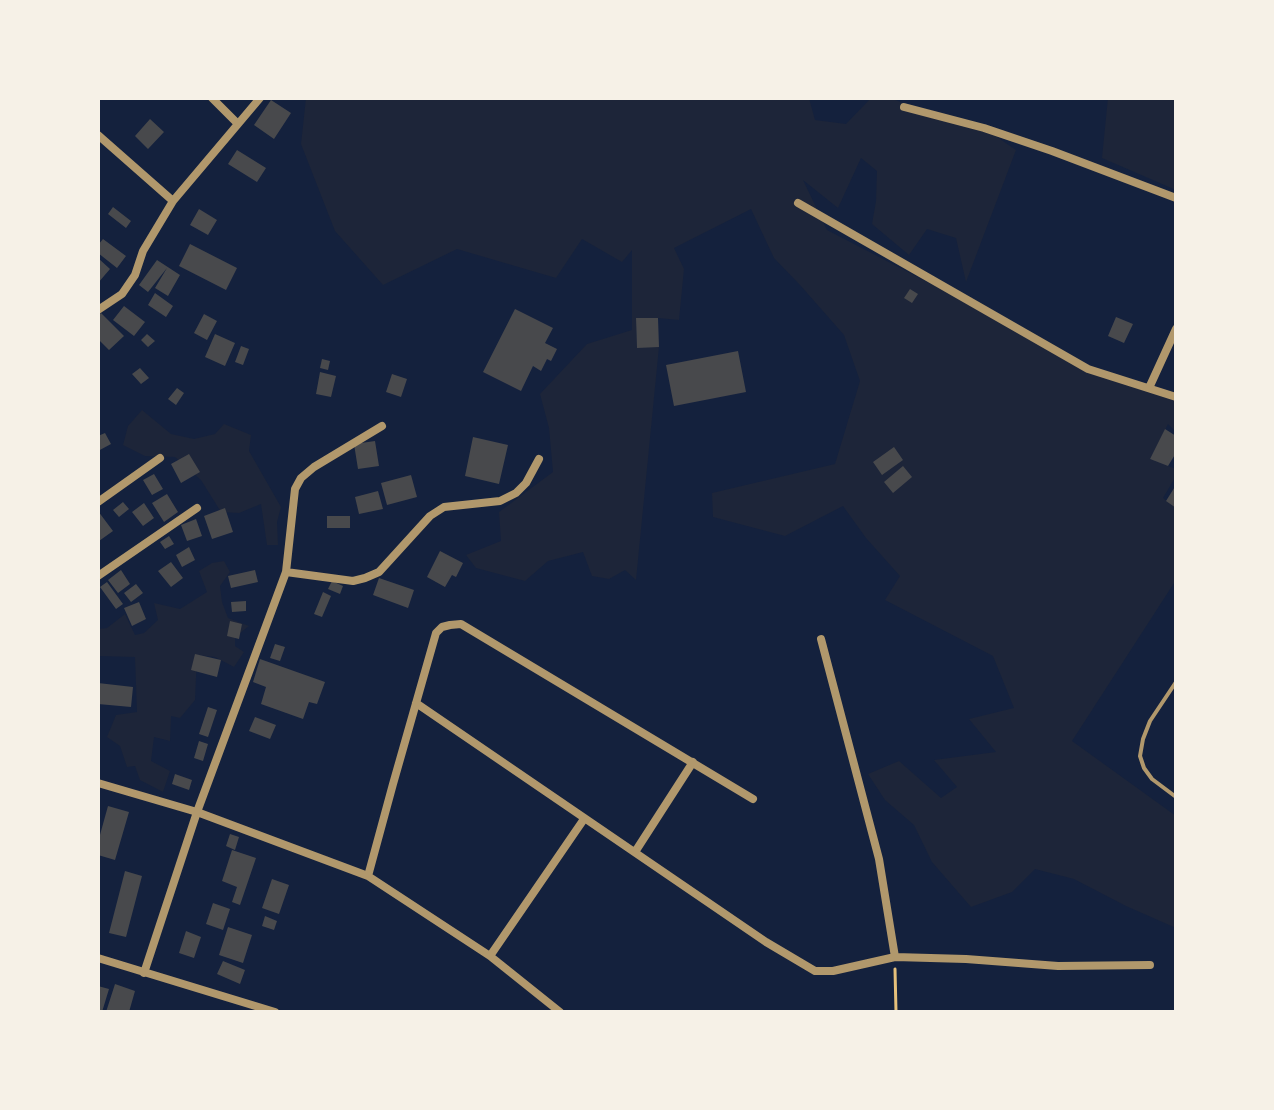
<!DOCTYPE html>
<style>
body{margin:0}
#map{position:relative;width:1274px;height:1110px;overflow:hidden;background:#14213d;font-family:Figtree,sans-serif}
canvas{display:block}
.frame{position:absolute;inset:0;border:100px solid #f6f1e7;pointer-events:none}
</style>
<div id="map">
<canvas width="1274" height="1110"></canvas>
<div class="frame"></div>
</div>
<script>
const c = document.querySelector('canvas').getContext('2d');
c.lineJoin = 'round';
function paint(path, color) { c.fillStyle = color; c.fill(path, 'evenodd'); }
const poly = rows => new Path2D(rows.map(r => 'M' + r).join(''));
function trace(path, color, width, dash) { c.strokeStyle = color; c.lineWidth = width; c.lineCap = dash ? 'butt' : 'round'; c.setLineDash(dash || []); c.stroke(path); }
paint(poly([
 [306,98,809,98,815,120,846,124,871,98,891,98,929,114,984,128,1016,150,966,282,956,238,927,229,909,255,872,224,876,201,877,171,861,158,838,208,803,180,827,230,1018,329,1088,369,1176,397,1176,432,1168,424,1150,459,1176,469,1176,476,1163,498,1176,508,1176,580,1072,741,1176,816,1176,928,1126,906,1074,879,1035,869,1012,892,971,907,932,862,914,825,885,800,868,774,899,761,941,798,957,787,934,760,996,752,969,719,1014,708,993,656,885,600,900,576,866,538,843,506,785,536,713,517,712,493,835,464,860,381,844,335,800,285,774,258,751,209,674,248,684,269,679,320,658,318,636,318,637,347,659,347,636,580,625,570,609,579,592,576,583,552,548,561,525,581,476,568,466,555,501,541,499,512,553,472,549,428,540,394,587,344,632,330,632,250,622,262,582,239,556,278,457,249,383,285,335,231,301,144],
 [1108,98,1176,98,1176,190,1102,158],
 [142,410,171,434,194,439,215,434,224,424,251,435,249,451,281,507,277,522,278,545,267,545,261,504,239,513,221,512,201,480,175,457,145,456,123,445,128,426],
 [224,561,230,572,220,586,222,602,228,618,249,626,235,637,235,646,244,652,234,667,215,657,197,655,195,700,180,718,171,716,170,741,154,737,151,761,170,771,163,792,140,780,135,766,127,767,120,746,107,737,116,715,137,712,135,657,98,656,98,629,107,628,125,614,135,635,144,633,158,620,154,603,180,609,207,592,199,571,212,563]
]), '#1d2539');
paint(poly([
 [271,100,291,113,274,139,254,125],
 [150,119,164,132,148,149,135,136],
 [237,150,266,168,257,182,228,164],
 [113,207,131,221,126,228,108,214],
 [199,209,217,220,208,235,190,225],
 [103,239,126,256,117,268,98,253,98,245],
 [190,244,237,268,226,290,179,266],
 [98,258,110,269,98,283],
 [157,260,180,275,168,296,155,288,167,268,148,292,139,285],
 [910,289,918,294,912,303,904,298],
 [155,293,173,306,166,317,148,305],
 [124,306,145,322,134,336,113,320],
 [515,309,553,328,545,343,557,349,551,361,547,359,541,371,533,366,521,391,483,372],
 [101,313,124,336,109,350,98,339,98,316],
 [204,314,217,321,207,340,194,333],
 [1116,317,1133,324,1124,343,1108,336],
 [636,318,658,318,659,347,637,348],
 [147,334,155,341,148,347,141,340],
 [215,334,235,343,225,366,205,357],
 [241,346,249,349,243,365,235,362],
 [738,351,746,392,674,406,666,365],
 [322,359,330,361,328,370,320,368],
 [140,368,149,378,141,384,132,374],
 [320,372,336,376,331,397,316,394],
 [392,374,407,379,401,397,386,392],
 [177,388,184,393,176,405,168,399],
 [1165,429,1176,436,1176,453,1168,466,1150,459],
 [105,433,111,444,98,451,98,436],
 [473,437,508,445,499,484,465,476],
 [375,441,379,466,358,469,354,444],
 [894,447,903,460,882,475,873,462],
 [189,454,200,472,181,483,171,464],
 [903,466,912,477,893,493,884,482],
 [154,474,163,489,152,495,143,480],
 [411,475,417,497,387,505,381,483],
 [1176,485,1176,508,1166,501],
 [378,491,383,509,359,514,355,497],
 [167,494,178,512,164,522,152,503],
 [123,502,129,509,119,517,113,510],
 [144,503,154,518,143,526,132,512],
 [225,508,233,532,212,539,204,516],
 [98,511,113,531,99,541,98,540],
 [327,516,350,516,350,528,327,528],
 [196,519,202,536,187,541,181,525],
 [169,536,174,544,165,549,160,542],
 [189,547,195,560,182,567,176,555],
 [440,551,463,563,456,577,452,575,445,587,427,577],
 [171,562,183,578,171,587,158,571],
 [121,570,130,584,118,593,108,580],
 [255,570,258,582,231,588,228,576],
 [379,578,414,590,408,608,373,595],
 [332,581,343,586,340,594,328,589],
 [107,582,123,604,116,609,100,587],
 [136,584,143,593,131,602,124,593],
 [323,592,331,596,322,617,314,614],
 [246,601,246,611,232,612,231,602],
 [139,602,146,619,132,626,124,608],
 [230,621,242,624,239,639,227,636],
 [275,644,285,647,280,661,270,658],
 [195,654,221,660,217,677,191,670],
 [260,659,325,682,317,704,309,702,303,719,261,704,266,687,253,682],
 [98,683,133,687,131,707,98,704],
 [208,707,217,710,208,737,199,734],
 [255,717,276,725,270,739,249,731],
 [199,741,208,744,203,761,194,758],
 [175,774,192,780,189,790,172,784],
 [108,806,129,812,115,860,98,855,98,842],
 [230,834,239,837,235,850,226,846],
 [232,850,256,858,240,905,232,902,237,887,222,881],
 [125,871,142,876,126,937,109,933],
 [272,879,289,885,279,914,262,908],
 [213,903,230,909,223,930,206,924],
 [265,916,277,921,274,930,262,926],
 [228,927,252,935,243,963,219,955],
 [186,931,201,937,194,958,179,953],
 [223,961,245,970,240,984,217,974],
 [115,984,135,991,129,1012,106,1012],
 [98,986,109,989,102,1012,98,1012]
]), '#48494c');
trace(poly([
 [895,969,896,1012]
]), '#e5c07b', 3);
trace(poly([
 [1176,682,1150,721,1143,739,1140,756,1144,768,1152,779,1176,797]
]), '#b1986c', 4);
trace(poly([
 [212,98,238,124],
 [904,107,984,128,1052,151,1176,198],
 [98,135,173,201],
 [798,203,1088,369,1176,397],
 [98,310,122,294,135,275,143,251,173,201,260,98],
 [1149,388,1176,329],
 [98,502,160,458],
 [286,572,353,581,365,578,379,572,430,516,444,507,500,501,516,493,526,483,539,459],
 [98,576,197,508],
 [821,639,879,859,895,957],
 [416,703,766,942,815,971,833,971,895,957,966,959,1058,966,1150,965],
 [98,783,197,812,368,876,490,956,560,1012],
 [635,852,693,762],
 [368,876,393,784,436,633,442,627,450,625,461,624,753,799],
 [490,956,584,819],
 [98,958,275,1012],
 [144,973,197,812,286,572,295,489,301,478,314,467,382,426]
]), '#b1986c', 8);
</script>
